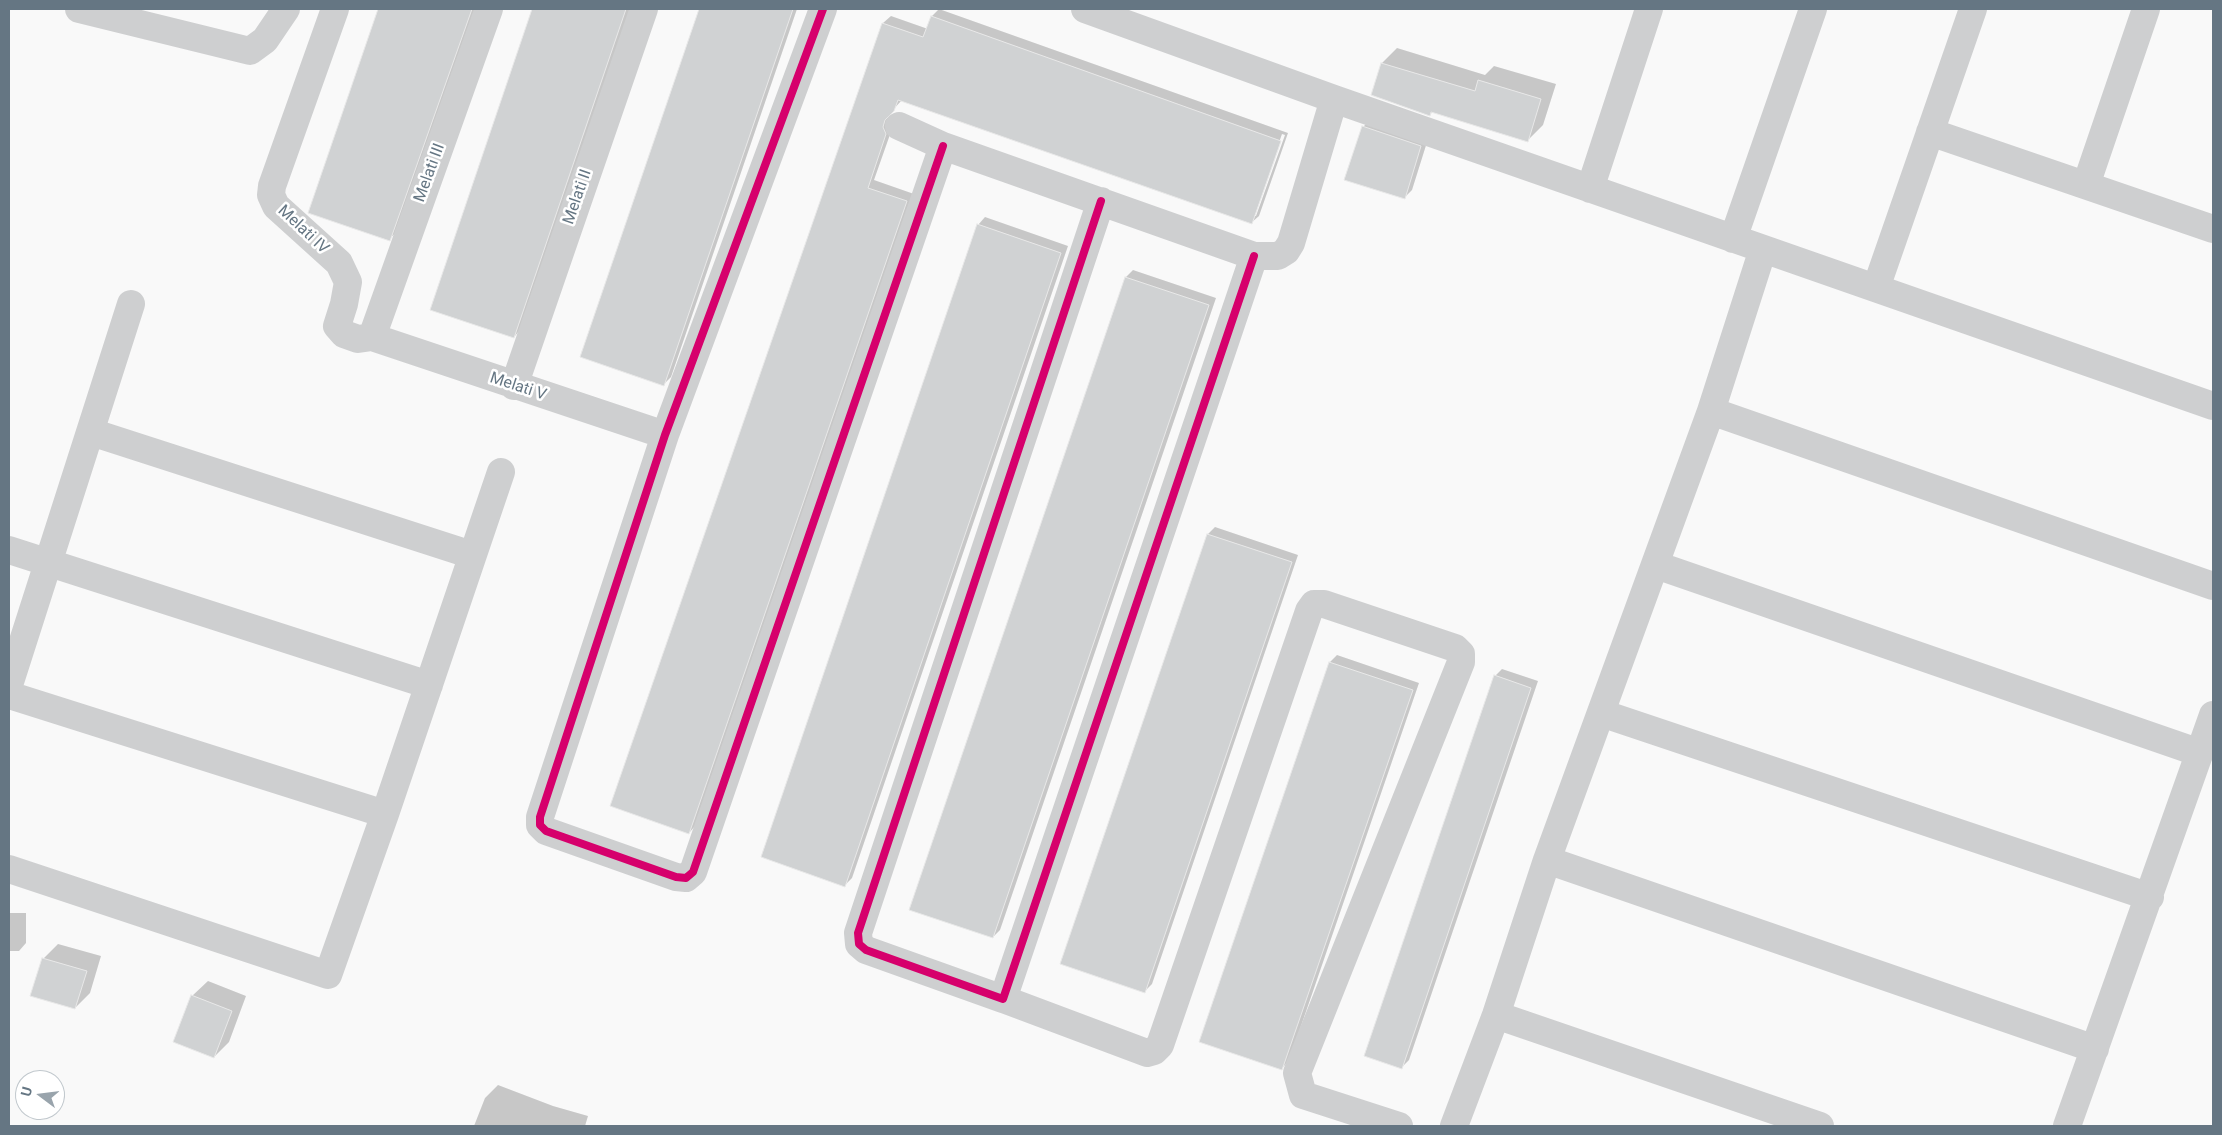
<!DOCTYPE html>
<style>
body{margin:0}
#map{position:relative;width:2222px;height:1135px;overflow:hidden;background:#f9f9f9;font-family:Roboto,sans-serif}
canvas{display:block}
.frame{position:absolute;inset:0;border:10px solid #657683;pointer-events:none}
.north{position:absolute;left:15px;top:1070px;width:50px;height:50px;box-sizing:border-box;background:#fff;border:1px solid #c1c8cd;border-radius:50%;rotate:285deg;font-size:14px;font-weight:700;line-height:20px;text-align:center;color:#657683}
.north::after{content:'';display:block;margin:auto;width:18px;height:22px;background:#99a4ac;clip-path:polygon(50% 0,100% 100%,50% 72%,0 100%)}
</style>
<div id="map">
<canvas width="2222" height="1135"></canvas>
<div class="frame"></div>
<div class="north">U</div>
</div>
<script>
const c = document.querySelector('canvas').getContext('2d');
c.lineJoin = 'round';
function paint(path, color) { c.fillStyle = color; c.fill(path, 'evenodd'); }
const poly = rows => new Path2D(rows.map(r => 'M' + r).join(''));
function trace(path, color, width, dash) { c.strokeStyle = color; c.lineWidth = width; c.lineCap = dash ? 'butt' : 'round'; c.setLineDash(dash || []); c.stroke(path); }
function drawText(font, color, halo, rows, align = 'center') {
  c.font = font + ' Roboto,sans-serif'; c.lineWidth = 5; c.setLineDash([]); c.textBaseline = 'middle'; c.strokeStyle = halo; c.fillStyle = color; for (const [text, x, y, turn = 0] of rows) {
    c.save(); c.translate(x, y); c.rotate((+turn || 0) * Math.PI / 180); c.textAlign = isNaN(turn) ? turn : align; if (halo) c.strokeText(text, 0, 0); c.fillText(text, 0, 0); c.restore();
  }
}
paint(poly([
 [379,9,475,9,397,232,389,239,310,212],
 [534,9,630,9,521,329,514,337,431,309],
 [700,9,797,9,671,377,664,384,581,356],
 [939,9,1288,133,1259,216,1251,223,902,100,891,112,890,119,893,126,874,180,914,194,696,825,689,833,611,806,883,23,891,16,928,29,932,16],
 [1282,134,1285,135,1256,216,1253,216],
 [1397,48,1485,75,1494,66,1556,84,1543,125,1528,140,1433,111,1430,115,1382,63],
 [1371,119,1428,139,1412,190,1405,197,1360,139,1364,126],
 [985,217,1068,246,852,878,845,885,978,225],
 [1133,270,1216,298,1000,930,993,937,911,909,1126,277],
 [1215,527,1298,555,1152,984,1144,992,1062,963,1208,534],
 [1337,655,1419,683,1289,1061,1282,1068,1201,1041,1330,662],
 [1502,669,1538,681,1409,1060,1402,1067,1495,676],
 [9,913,26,913,26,943,19,951,9,951],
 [58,944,101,956,90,993,75,1008,43,959],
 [208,981,246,996,229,1042,214,1057,192,996],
 [498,1085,553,1106,588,1116,585,1126,474,1126,485,1098]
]), '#0003');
const building = poly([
 [378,9,472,9,390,241,308,213,378,9],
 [532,9,626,9,514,338,430,310,532,9],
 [699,9,793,9,664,386,580,357,699,9],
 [931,16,1281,141,1252,224,898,100,894,111,885,120,883,127,886,134,868,188,907,201,689,834,610,806,882,23,923,37,931,16],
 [1381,63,1475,91,1478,80,1541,99,1528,142,1431,112,1430,116,1371,95,1381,63],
 [1362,126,1421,146,1405,199,1344,180,1362,126],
 [977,224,1061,253,845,887,761,857,977,224],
 [1125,277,1209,305,993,938,909,910,1125,277],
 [1207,534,1292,562,1145,993,1060,964,1207,534],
 [1329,662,1413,690,1282,1070,1199,1042,1329,662],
 [1494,675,1531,688,1402,1069,1364,1056,1494,675],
 [42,958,87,971,75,1009,30,996,42,958],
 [191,995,232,1011,214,1058,173,1042,191,995]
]);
paint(building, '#d0d2d3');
trace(building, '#e8e8e8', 1);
trace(poly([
 [79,9,250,51,265,40,286,9],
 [335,9,272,186,271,195,276,206,339,263,348,282,344,304,337,326,344,334,358,339,372,337,665,435],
 [823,9,665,435,540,817,540,825,546,831,676,877,686,878,693,872,943,146],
 [1085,9,1334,99,2213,406],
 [899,126,943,146,1254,256,1278,256,1286,251,1291,243,1334,99],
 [1930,132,2213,229],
 [2086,185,2146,9],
 [1590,189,1649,9],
 [1101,201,858,933,859,944,866,950,1003,999,1254,256],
 [1733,239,1813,9],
 [1876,288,1973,9],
 [372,337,489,9],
 [514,386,644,9],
 [1711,411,2213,586],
 [91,432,472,555],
 [9,550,429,685],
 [1656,565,2200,753],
 [9,685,131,304],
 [9,695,385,814],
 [1601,713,2150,897],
 [1547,860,2095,1049],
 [9,869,328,975,385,814,501,472],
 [1003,999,1147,1053,1154,1051,1160,1045,1309,611,1314,604,1324,604,1455,648,1461,654,1461,662,1297,1073,1303,1095,1399,1126],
 [1496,1015,1820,1126],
 [1454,1126,1496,1015,1547,860,1711,411,1763,249],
 [2067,1126,2213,715]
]), '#cecfd0', 28);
trace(poly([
 [823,9,665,435,540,817,540,825,546,831,676,877,686,878,693,872,943,146],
 [1101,201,858,933,859,944,866,950,1003,999,1254,256]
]), '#d6006c', 8);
drawText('16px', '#657683', '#fff', [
 ["Melati III",430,173,-70],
 ["Melati II",578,197,-71],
 ["Melati IV",303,230,43],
 ["Melati V",518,387,18]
]);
</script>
